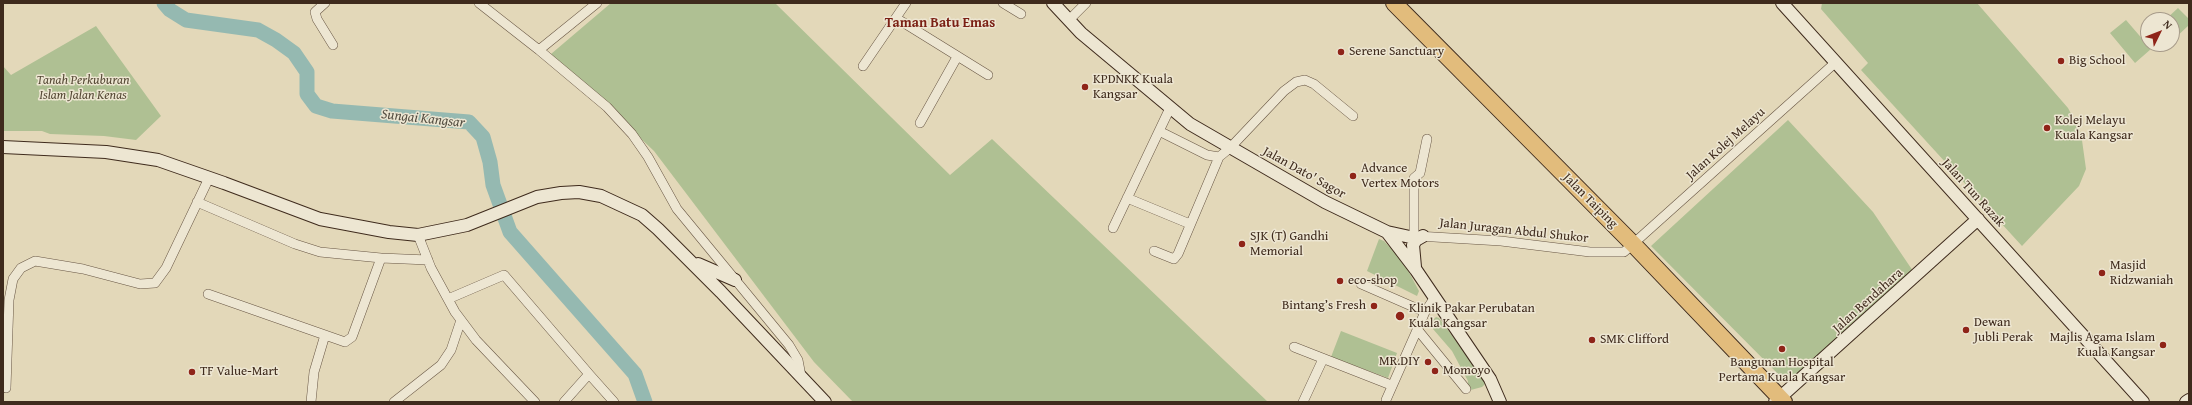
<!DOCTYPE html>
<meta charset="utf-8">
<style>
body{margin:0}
#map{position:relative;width:2192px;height:405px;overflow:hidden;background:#e3d8b9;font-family:"Gentium Book Plus",serif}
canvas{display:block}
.frame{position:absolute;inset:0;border:4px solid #3f2b1d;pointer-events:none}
.north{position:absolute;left:2140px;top:12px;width:40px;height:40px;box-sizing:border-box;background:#ede6d2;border:1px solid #a79b8a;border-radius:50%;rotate:47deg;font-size:11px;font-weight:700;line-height:16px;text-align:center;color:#3f2b1d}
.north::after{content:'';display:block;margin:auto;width:14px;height:18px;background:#8f2418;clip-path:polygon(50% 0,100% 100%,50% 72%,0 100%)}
</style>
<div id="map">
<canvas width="2192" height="405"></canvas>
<div class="frame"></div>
<div class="north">N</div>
</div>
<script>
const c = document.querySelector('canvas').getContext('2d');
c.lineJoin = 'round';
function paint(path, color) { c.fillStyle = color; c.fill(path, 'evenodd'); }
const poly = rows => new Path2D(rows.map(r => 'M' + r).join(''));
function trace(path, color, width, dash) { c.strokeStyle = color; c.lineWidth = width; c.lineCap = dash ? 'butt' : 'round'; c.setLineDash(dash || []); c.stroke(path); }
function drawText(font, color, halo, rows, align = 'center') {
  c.font = font + ' "Gentium Book Plus",serif'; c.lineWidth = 3; c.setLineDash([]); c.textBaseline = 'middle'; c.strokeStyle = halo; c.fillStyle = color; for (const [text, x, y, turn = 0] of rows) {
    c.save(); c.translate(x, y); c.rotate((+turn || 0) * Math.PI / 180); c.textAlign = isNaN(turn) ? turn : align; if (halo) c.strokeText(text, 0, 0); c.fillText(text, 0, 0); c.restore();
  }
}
paint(poly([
 [611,3,775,3,950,175,992,139,1268,402,853,402,814,362,654,151,551,54],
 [1822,3,1977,3,2068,108,2081,133,2086,169,2079,186,2022,246,1861,70,1868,63,1821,9],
 [2178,8,2189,19,2189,25,2172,41,2172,20,2165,20],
 [2126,20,2151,49,2135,63,2110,33],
 [96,26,161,116,136,140,104,136,50,134,42,131,3,131,3,66,11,75],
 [1788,120,1873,212,1913,271,1818,360,1786,382,1651,246],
 [1379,239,1384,241,1403,261,1419,291,1417,296,1367,271],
 [1436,317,1439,318,1485,380,1485,384,1482,387,1467,391,1468,381,1452,351,1433,329,1432,321],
 [1341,331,1397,353,1388,378,1331,357]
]), '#afc093');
trace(poly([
 [164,3,170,10,186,20,258,30,276,40,294,53,307,72,307,94,316,106,332,111,469,122,483,137,490,162,493,185,510,232,635,374,645,402]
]), '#95b9b1', 15);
const street = poly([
 [325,3,315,12,317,19,333,45],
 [479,3,539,50,607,107,632,134,648,157,677,209,789,345,798,360,801,376],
 [1003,3,1021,14],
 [896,18,988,75],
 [1069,20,1086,3],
 [539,50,597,3],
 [863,66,906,3],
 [920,123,957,57],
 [1159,131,1207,155,1219,157,1230,148,1284,91,1296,82,1305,80,1314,84,1353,116],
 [1127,198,1190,224],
 [197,202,295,244,320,252,381,258,352,337,345,342,208,294],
 [1113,228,1170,108],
 [418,235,431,268,455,312,476,340,535,402],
 [1414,236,1414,178,1420,173,1427,139],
 [1417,236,1501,241,1590,252,1624,252,1836,62],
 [1154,251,1174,259,1178,254,1219,157],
 [381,258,428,260],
 [1361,284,1425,312],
 [448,299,504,275,589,374,564,402],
 [1417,329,1466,389],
 [1294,347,1391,385],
 [589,374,614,402],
 [6,388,9,300,13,279,21,268,35,261,83,269,140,284,155,283,166,268,209,178],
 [1386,400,1425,312,1435,297],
 [311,402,314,372,325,335],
 [394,402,441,365,451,350,461,320],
 [1303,402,1323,359]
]);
const secondary = poly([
 [1053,3,1081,33,1190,124,1325,202,1387,232,1416,270,1490,379,1500,402],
 [1782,3,2143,402],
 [3,147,106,152,158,160,224,183,320,219,389,232,418,235,467,225,537,197,561,193,579,192,601,196,642,215,658,229,721,292,825,402],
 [1387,232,1410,237],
 [698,264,735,280],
 [1415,267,1413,245,1416,240,1423,236],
 [1775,402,1978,219],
 [2186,402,2189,400]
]);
const highway = poly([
 [1394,3,1633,244,1784,402]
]);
trace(street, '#685644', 10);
trace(secondary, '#3f2b1d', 14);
trace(highway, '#3f2b1d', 18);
trace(street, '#ede6d2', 9);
trace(secondary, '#ede6d2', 12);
trace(highway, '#e2bc7c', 16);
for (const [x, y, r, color] of [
 [1341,52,4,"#8f2418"],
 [2061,61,4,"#8f2418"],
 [1085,87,4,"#8f2418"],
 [2047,128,4,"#8f2418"],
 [1353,176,4,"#8f2418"],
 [1242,244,4,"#8f2418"],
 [2102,273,4,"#8f2418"],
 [1340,281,4,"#8f2418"],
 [1374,306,4,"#8f2418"],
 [1400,316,5,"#8f2418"],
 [1966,330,4,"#8f2418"],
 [1592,340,4,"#8f2418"],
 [2163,345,4,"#8f2418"],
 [1782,349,4,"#8f2418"],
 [1428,362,4,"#8f2418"],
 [1435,371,4,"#8f2418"],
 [192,372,4,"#8f2418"]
]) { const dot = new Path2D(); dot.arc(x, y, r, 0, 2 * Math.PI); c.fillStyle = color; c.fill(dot); trace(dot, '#ede6d2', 1.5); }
drawText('13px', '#3f2b1d', '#ede6d2', [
 ["Serene Sanctuary",1349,52],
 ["Big School",2069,61],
 ["KPDNKK Kuala",1093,80],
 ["Kangsar",1093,95],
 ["Kolej Melayu",2055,121],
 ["Kuala Kangsar",2055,136],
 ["Advance",1361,169],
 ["Vertex Motors",1361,184],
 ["SJK (T) Gandhi",1250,237],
 ["Memorial",1250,252],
 ["Masjid",2110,266],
 ["Ridzwaniah",2110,281],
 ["eco-shop",1348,281],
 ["Bintang’s Fresh",1366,306,"right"],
 ["Klinik Pakar Perubatan",1409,309],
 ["Kuala Kangsar",1409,324],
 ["Dewan",1974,323],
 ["Jubli Perak",1974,338],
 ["Majlis Agama Islam",2155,338,"right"],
 ["Kuala Kangsar",2155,353,"right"],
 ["SMK Clifford",1600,340],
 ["MR.DIY",1420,362,"right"],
 ["Bangunan Hospital",1782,363,"center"],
 ["Pertama Kuala Kangsar",1782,378,"center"],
 ["Momoyo",1443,371],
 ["TF Value-Mart",200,372]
], 'left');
drawText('italic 13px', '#554935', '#ede6d2', [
 ["Tanah Perkuburan",83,81],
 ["Islam Jalan Kenas",83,96]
]);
drawText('13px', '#3f2b1d', '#ede6d2', [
 ["Jalan Kolej Melayu",1726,144,-42],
 ["Jalan Dato' Sagor",1304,173,29],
 ["Jalan Tun Razak",1973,193,48],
 ["Jalan Taiping",1590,201,45],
 ["Jalan Juragan Abdul Shukor",1514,231,6],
 ["Jalan Bendahara",1868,301,-42]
]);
drawText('bold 14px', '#7a1f14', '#ede6d2', [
 ["Taman Batu Emas",940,23]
]);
drawText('italic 14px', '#544e42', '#ede6d2', [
 ["Sungai Kangsar",423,119,6]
]);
</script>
